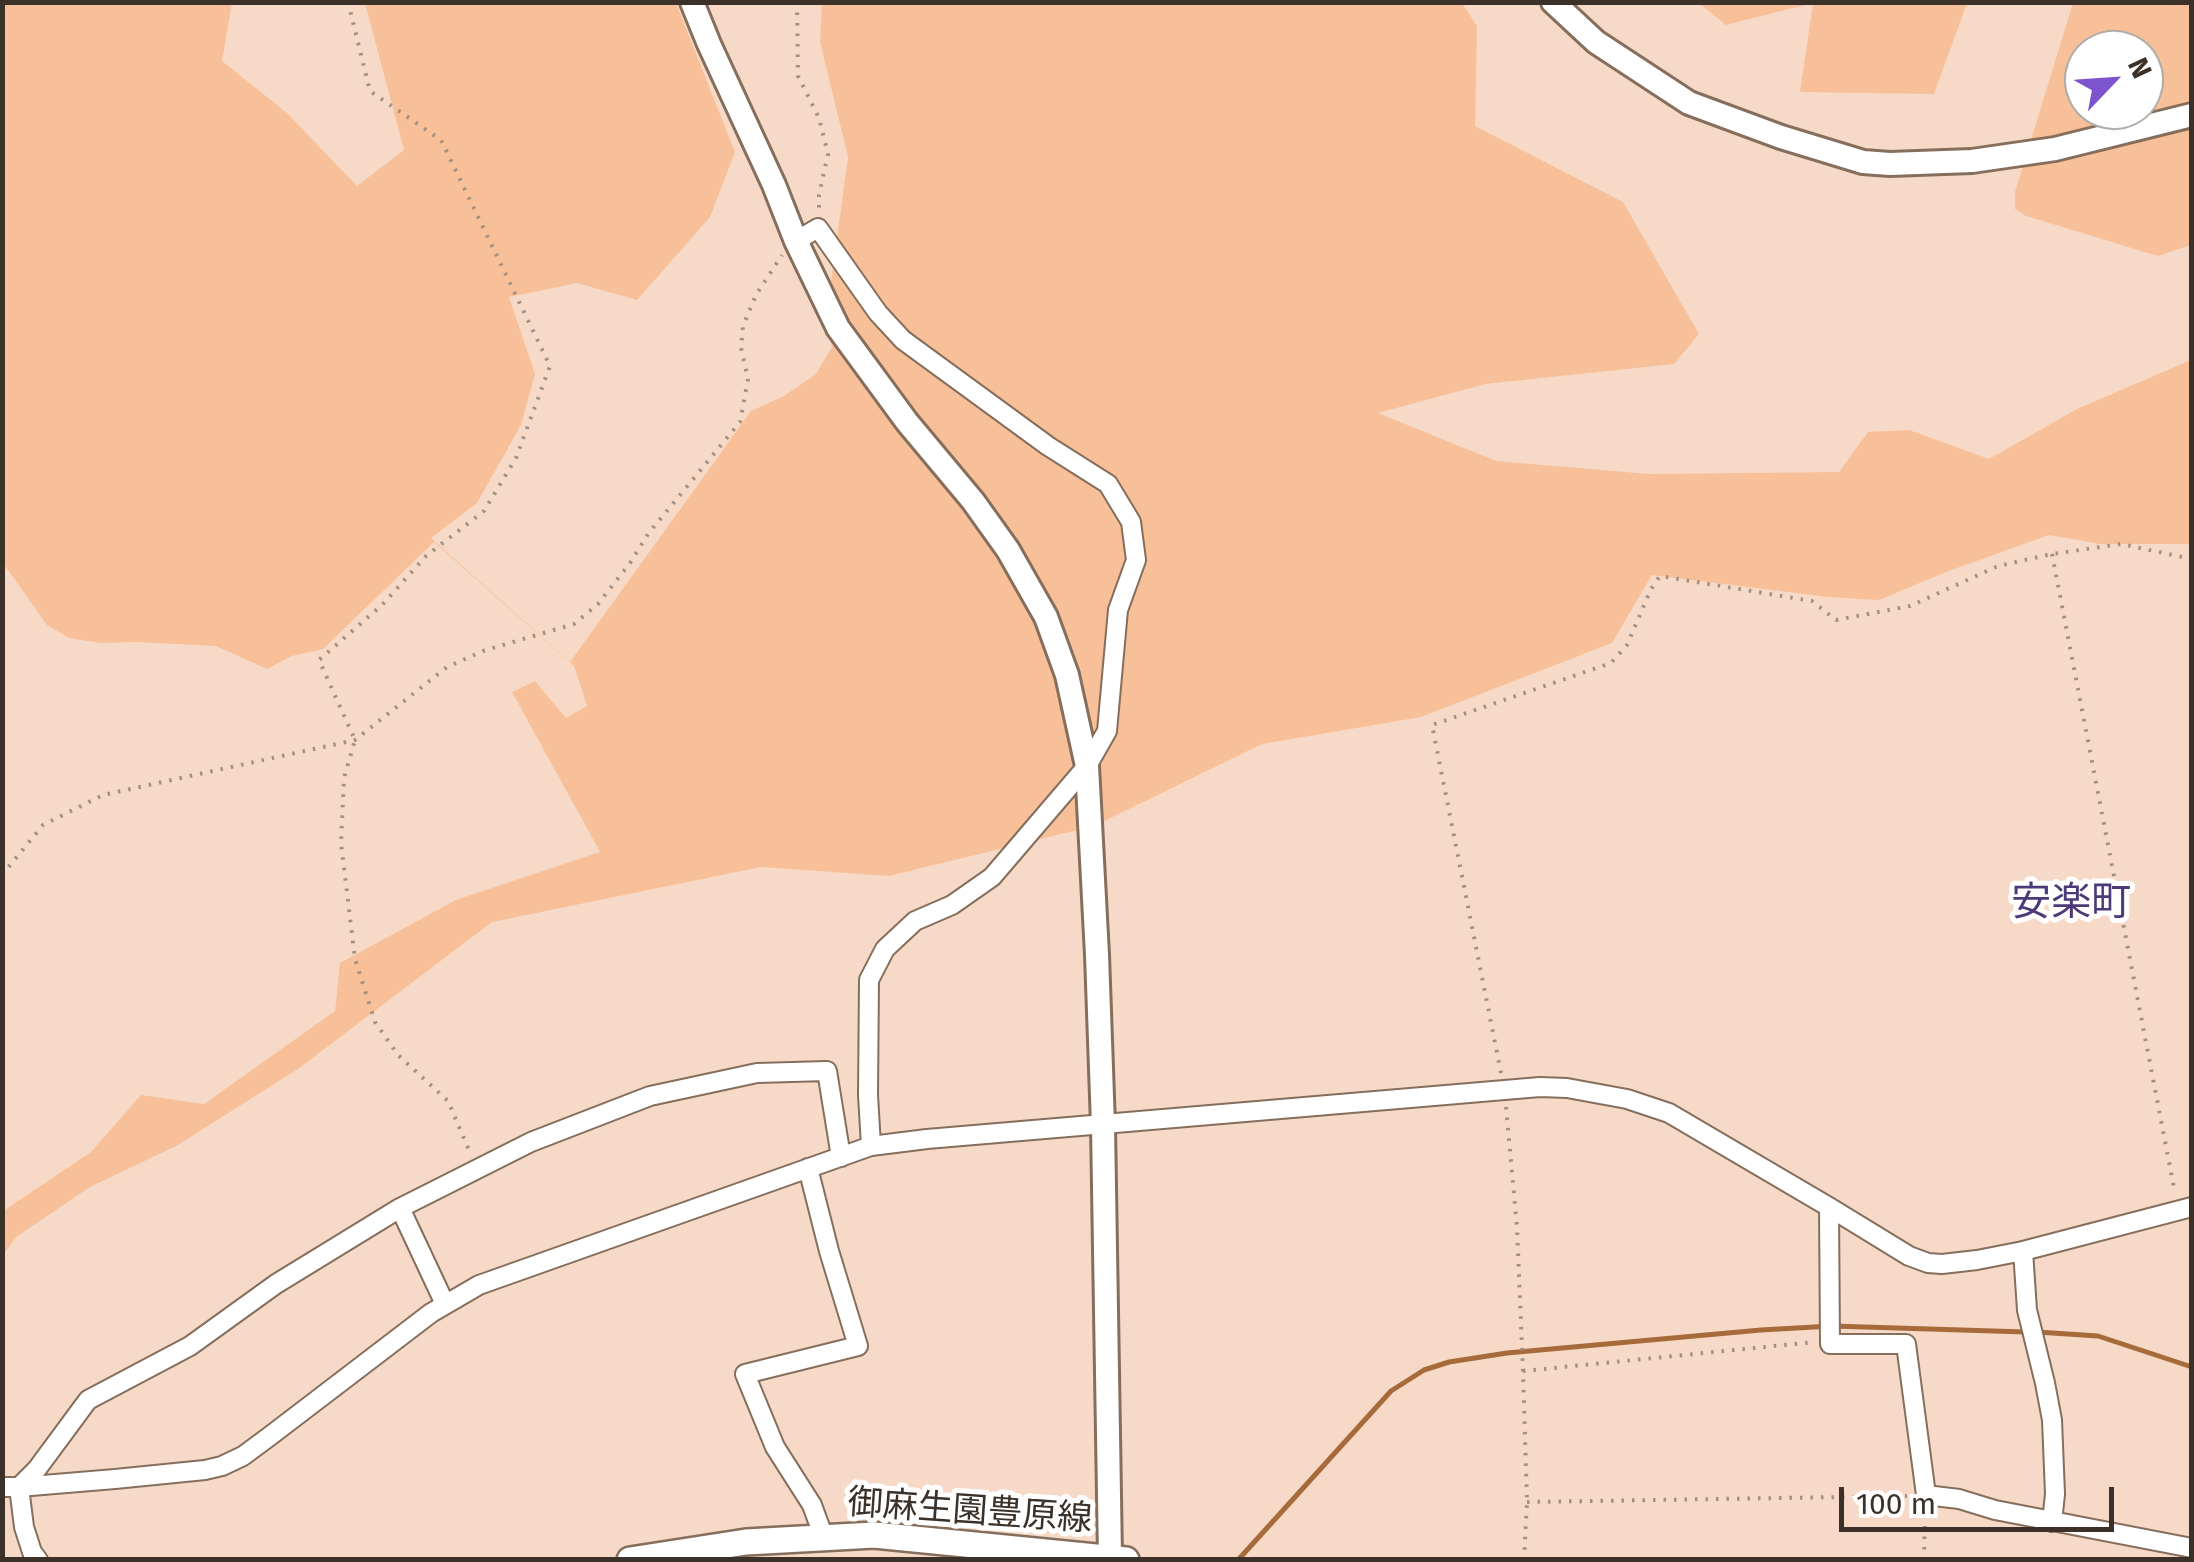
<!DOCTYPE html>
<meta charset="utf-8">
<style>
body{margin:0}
#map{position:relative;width:2194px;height:1562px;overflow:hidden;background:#f6dac7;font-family:"Fira Sans",sans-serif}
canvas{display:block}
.frame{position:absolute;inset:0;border:5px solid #3c3129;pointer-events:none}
.north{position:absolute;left:2064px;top:30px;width:100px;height:100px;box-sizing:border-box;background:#fff;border:2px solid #b1ada9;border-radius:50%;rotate:65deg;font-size:28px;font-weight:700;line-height:40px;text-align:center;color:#3c3129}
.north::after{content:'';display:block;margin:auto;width:35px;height:45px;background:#7c55ce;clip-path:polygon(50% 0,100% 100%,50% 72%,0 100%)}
.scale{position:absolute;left:1839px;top:1487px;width:275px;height:45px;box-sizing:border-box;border:5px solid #3c3129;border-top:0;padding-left:12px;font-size:30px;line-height:35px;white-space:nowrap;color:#3c3129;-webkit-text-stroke:8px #fff;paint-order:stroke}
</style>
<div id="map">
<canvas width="2194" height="1562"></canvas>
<div class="frame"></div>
<div class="north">N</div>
<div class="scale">100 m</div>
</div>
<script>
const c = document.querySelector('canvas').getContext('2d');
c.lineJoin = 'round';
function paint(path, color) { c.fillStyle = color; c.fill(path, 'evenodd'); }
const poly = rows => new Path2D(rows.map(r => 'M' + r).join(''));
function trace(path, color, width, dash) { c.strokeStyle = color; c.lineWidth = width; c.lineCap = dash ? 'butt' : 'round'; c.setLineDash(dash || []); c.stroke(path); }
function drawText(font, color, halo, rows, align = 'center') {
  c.font = font + ' "Fira Sans","Noto Sans JP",sans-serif'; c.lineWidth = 10; c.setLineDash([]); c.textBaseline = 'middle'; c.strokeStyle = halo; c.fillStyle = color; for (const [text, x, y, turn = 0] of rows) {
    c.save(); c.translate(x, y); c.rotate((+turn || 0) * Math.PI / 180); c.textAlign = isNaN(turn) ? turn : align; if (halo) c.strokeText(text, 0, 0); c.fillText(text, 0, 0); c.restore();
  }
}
paint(poly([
 [3,3,232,3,222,61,287,113,357,186,404,150,365,3,676,3,735,152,710,217,637,300,577,283,509,297,535,374,521,425,477,503,431,538,570,662,751,411,784,396,816,374,832,347,829,297,848,157,820,42,822,3,1462,3,1477,26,1475,126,1623,202,1699,334,1674,364,1485,384,1378,413,1496,461,1649,474,1839,472,1868,432,1909,430,1989,459,2077,409,2191,360,2191,544,2100,544,2049,535,1946,572,1879,600,1828,597,1652,575,1612,643,1421,717,1262,744,1094,826,889,876,761,867,492,922,298,1069,176,1146,90,1187,16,1237,3,1256,3,1211,91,1152,141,1095,204,1104,335,1011,340,963,456,900,600,852,512,692,535,681,566,718,587,706,574,666,434,542,323,649,292,656,267,669,216,646,136,642,101,643,69,638,47,625,3,563],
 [1699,3,1967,3,1934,94,1800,92,1813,3,1726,25],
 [2073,3,2191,3,2191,245,2158,256,2026,216,2015,209,2015,192],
 [2084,50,2144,50,2144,110,2084,110]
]), '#f8c099');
trace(poly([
 [2037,1332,2098,1336,2192,1367],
 [1238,1560,1391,1391,1424,1370,1449,1362,1507,1353,1761,1330,1832,1326,2026,1332]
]), '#a76b3b', 5);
const minor = poly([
 [796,241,818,228,878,313,903,340,1048,446,1108,484,1131,522,1136,560,1118,610,1107,731,1087,766,992,877,952,905,915,921,885,949,869,980,868,1095,871,1146],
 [808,1168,829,1251,858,1346,745,1374,775,1447,812,1505,824,1538],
 [1829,1207,1830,1344,1906,1344,1926,1495,1959,1499,1995,1510,2192,1548],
 [400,1208,445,1304],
 [2023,1251,2027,1310,2045,1383,2052,1420,2055,1494,2052,1522],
 [2,1487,19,1487,115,1479,205,1470,222,1466,243,1456,270,1436,431,1313,479,1285,871,1146,927,1139,1540,1087,1567,1088,1627,1099,1669,1113,1829,1207,1909,1256,1928,1263,1942,1264,1977,1260,2023,1251,2192,1207],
 [19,1487,37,1469,88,1400,190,1346,276,1284,400,1208,531,1142,650,1096,757,1073,827,1071,841,1157],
 [19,1487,24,1527,32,1552,38,1560]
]);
const tertiary = poly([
 [692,2,709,44,774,185,796,241,838,328,907,422,973,501,1008,550,1046,617,1067,675,1087,766,1097,955,1103,1125,1110,1557],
 [1553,2,1596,42,1689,103,1781,137,1863,162,1890,164,1972,161,2055,149,2192,115]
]);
const secondary = poly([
 [630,1560,746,1542,874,1535,1126,1560]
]);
trace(minor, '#866e5c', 22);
trace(tertiary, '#866e5c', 28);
trace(secondary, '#866e5c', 30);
trace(poly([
 [348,2,370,91,441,140,550,366,516,458,484,511,426,556,382,605,319,660,355,740,344,778,341,843,355,959,375,1022,398,1055,448,1101,471,1155],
 [797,2,798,76,819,118,828,154,819,195,819,213],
 [2052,554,2175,1193],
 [2,875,43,825,103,795,355,740,447,667,483,651,574,624,598,604,630,563,648,534,740,422,748,379,741,348,743,326,756,295,782,255],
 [1501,1073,1432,725,1611,663,1627,645,1651,589,1660,576,1812,601,1836,620,1910,606,1998,566,2052,554,2121,544,2192,559],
 [1506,1107,1517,1227,1523,1371,1527,1502,1524,1560],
 [1523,1371,1815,1342],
 [1527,1502,1907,1496],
 [1924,1560,1925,1511]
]), '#a38f80', 4, [2.5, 8]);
trace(minor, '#fff', 18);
trace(tertiary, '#fff', 22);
trace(secondary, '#fff', 25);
drawText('35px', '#3c3129', '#fff', [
 ["御麻生園豊原線",970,1512,4]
]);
drawText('40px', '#4b3a77', '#fff', [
 ["安楽町",2071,904]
]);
</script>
